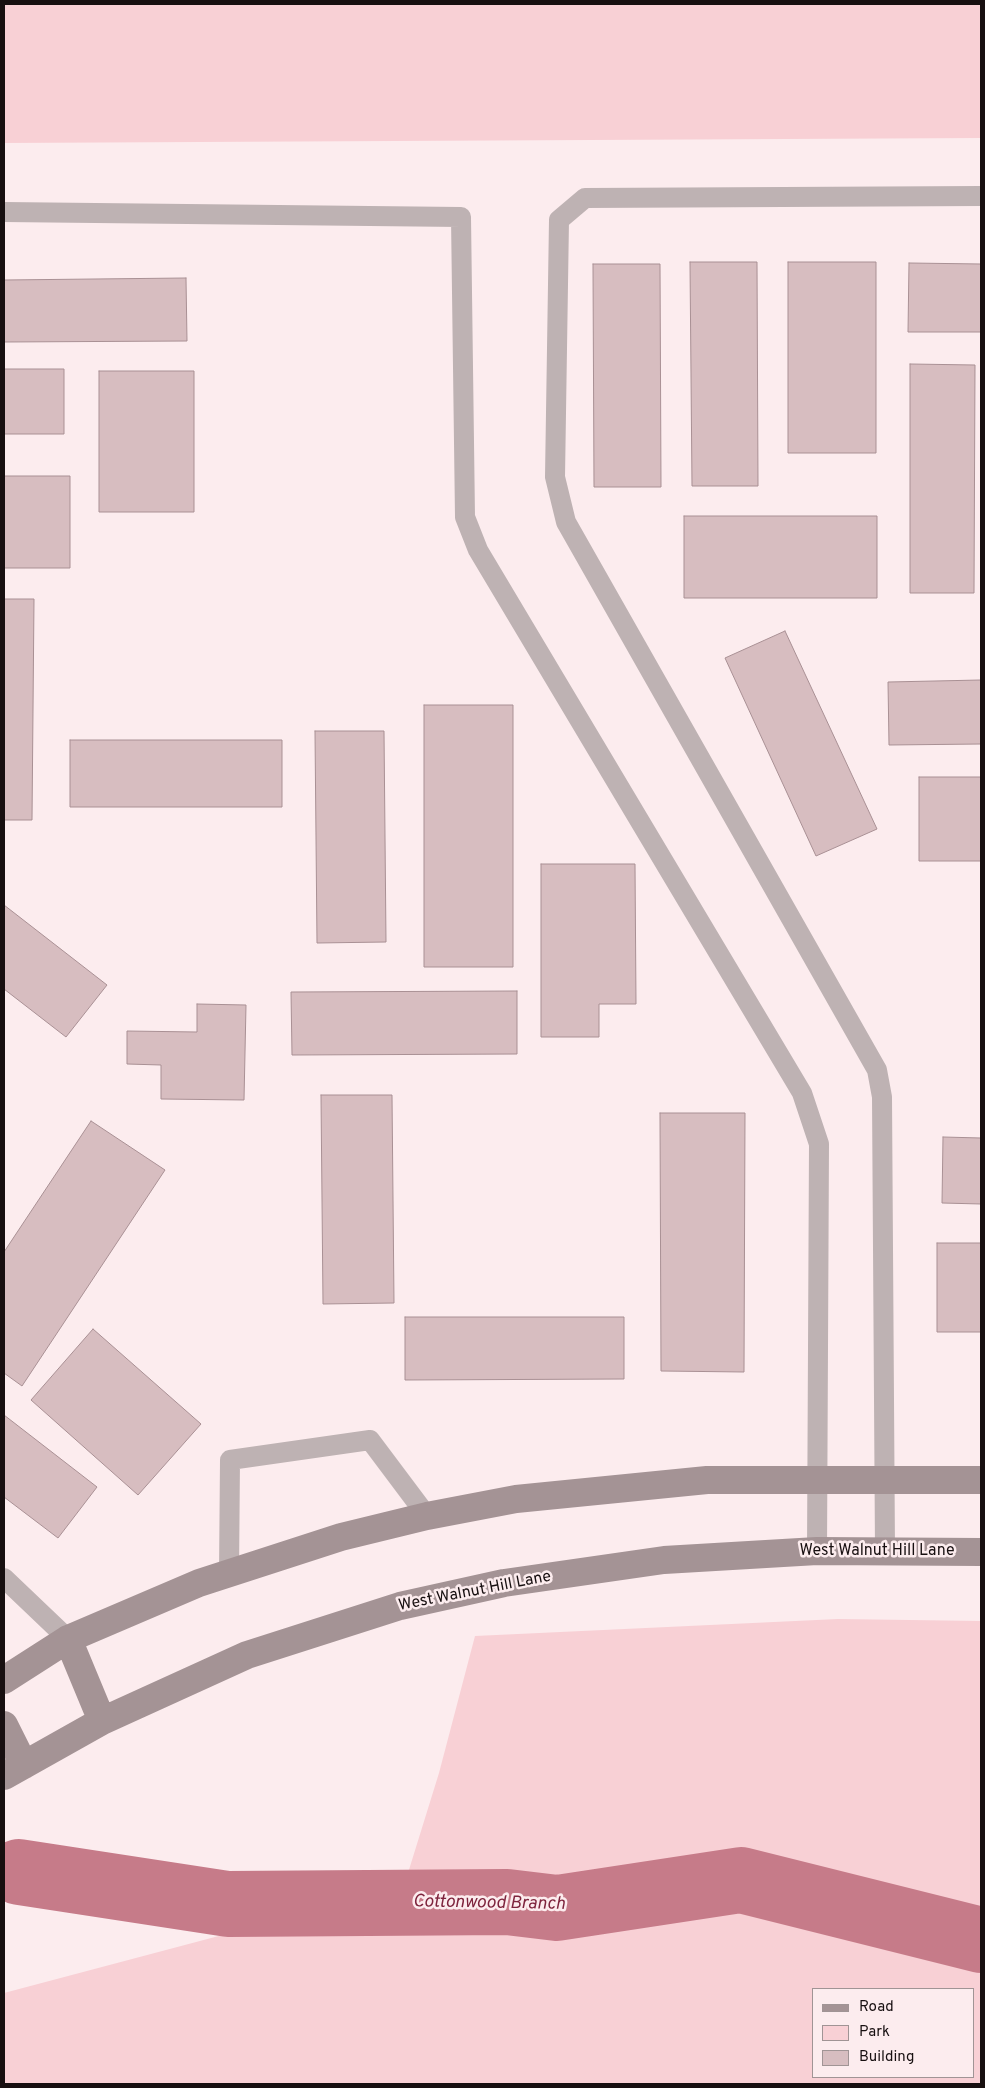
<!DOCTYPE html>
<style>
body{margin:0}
#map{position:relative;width:985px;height:2088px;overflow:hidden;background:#fcecee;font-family:Overpass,sans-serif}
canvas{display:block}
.frame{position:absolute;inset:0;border:5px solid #170f10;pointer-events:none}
.legend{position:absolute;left:812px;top:1988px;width:162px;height:90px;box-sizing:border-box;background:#fcecee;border:1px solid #a09495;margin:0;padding:6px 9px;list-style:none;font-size:15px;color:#170f10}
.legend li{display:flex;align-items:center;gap:10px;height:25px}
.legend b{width:25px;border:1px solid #a09495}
</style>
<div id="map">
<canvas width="985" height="2088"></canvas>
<div class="frame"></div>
<ul class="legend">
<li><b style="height:6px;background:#a49395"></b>Road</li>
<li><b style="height:14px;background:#f8d0d5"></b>Park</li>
<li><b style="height:14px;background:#d7bdc0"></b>Building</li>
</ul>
</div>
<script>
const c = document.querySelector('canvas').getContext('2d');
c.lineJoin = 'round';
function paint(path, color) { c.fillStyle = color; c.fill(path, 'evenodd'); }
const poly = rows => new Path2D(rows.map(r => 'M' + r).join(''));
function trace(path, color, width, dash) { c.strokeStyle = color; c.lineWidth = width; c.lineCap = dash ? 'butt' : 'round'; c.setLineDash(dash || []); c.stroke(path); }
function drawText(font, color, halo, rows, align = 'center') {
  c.font = font + ' Overpass,sans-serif'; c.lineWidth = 5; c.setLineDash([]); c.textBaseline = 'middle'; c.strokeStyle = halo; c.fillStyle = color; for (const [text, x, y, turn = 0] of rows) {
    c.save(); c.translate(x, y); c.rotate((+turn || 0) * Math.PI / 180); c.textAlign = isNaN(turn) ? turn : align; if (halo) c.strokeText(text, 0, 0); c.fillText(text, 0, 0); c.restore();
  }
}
paint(poly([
 [4,4,981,4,981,138,4,143],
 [838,1619,981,1621,981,2084,4,2084,4,1993,230,1933,399,1902,439,1773,475,1636],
 [814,1989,974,1989,974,2077,814,2077]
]), '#f8d0d5');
trace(poly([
 [19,1872,228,1904,507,1902,557,1908,741,1880,981,1940]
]), '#c67b89', 66);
const building = poly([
 [690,262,757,262,758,486,692,486,690,262],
 [788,262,876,262,876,453,788,453,788,262],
 [909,263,981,264,981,332,908,332,909,263],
 [593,264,660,264,661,487,594,487,593,264],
 [186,278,187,341,4,342,4,280,186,278],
 [910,364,975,365,974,593,910,593,910,364],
 [4,369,64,369,64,434,4,434,4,369],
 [99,371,194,371,194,512,99,512,99,371],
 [4,476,70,476,70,568,4,568,4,476],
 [684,516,877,516,877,598,684,598,684,516],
 [4,599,34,599,32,820,4,820,4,599],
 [785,631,877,829,816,856,725,658,785,631],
 [981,680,981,744,889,745,888,682,981,680],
 [424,705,513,705,513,967,424,967,424,705],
 [315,731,384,731,386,942,317,943,315,731],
 [70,740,282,740,282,807,70,807,70,740],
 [919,777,981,777,981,861,919,861,919,777],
 [541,864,635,864,636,1004,599,1004,599,1037,541,1037,541,864],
 [4,905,107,985,66,1037,4,989,4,905],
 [517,991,517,1054,292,1055,291,992,517,991],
 [197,1004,246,1005,244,1100,161,1099,161,1065,127,1064,127,1031,197,1032,197,1004],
 [321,1095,392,1095,394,1303,323,1304,321,1095],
 [660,1113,745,1113,744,1372,661,1371,660,1113],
 [91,1121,165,1170,22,1386,4,1373,4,1252,91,1121],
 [943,1137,981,1138,981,1204,942,1203,943,1137],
 [937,1243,981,1243,981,1332,937,1332,937,1243],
 [405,1317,624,1317,624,1379,405,1380,405,1317],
 [93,1329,201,1424,138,1495,31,1400,93,1329],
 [4,1415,97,1487,58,1538,4,1497,4,1415]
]);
paint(building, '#d7bdc0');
trace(building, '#a99094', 1);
trace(poly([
 [4,212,461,217,465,517,478,550,802,1093,819,1144,817,1551],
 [885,1551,882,1097,877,1070,566,522,555,477,559,220,585,198,981,196],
 [229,1574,230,1460,370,1440,427,1516],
 [4,1578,68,1639]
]), '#beb2b3', 20);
trace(poly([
 [68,1639,102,1721],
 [4,1680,68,1639,199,1583,341,1537,427,1516,516,1499,707,1480,981,1480],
 [4,1725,24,1765],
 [4,1776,102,1721,247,1655,400,1606,504,1583,664,1560,817,1551,981,1552]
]), '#a49395', 28);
drawText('16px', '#170f10', '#fcecee', [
 ["West Walnut Hill Lane",877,1552],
 ["West Walnut Hill Lane",475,1592,-11]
]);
drawText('italic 18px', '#7e243d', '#fcecee', [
 ["Cottonwood Branch",489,1904,1]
]);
</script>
